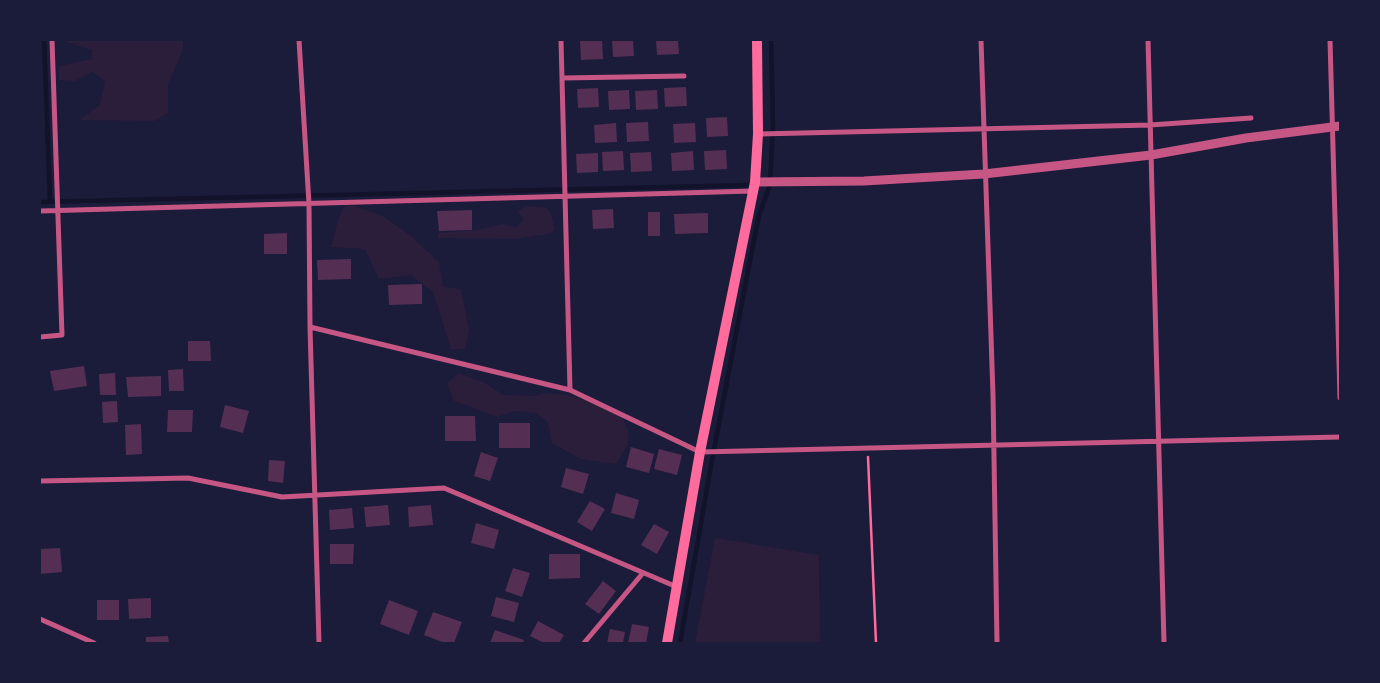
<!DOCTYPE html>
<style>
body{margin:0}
#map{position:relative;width:1380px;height:683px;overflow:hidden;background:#1b1b3a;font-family:Lora,serif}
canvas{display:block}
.frame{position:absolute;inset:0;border:41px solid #1b1b3a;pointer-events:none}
</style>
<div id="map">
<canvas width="1380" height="683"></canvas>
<div class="frame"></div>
</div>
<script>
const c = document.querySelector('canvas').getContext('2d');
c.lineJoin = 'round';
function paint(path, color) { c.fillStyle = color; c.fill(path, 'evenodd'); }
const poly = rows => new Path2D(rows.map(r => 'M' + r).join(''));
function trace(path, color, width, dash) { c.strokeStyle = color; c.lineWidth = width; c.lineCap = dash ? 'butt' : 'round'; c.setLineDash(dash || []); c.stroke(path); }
paint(poly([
 [61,40,183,40,183,49,168,85,168,113,154,121,79,120,100,105,105,81,93,72,75,81,59,80,59,66,92,59,92,50],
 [346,203,383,216,411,236,439,262,443,287,461,289,469,330,465,349,451,349,433,292,411,275,379,279,365,249,331,247,338,220],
 [528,206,547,208,551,214,555,230,549,234,515,239,438,238,438,233,476,230,502,224,516,227,524,220,518,211],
 [458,373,483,382,504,395,533,396,544,393,566,395,603,405,621,414,628,431,628,444,616,464,581,459,552,443,548,422,536,413,515,411,498,417,454,401,447,384],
 [715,538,819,555,820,643,695,643]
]), '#2a1e3b');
trace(poly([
 [44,40,50,201],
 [40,202,753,185],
 [680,643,712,460,752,250,759,215,770,185,773,124,771,40]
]), '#12122b', 4.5);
paint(poly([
 [602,40,603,59,581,60,580,41],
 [612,40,633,40,634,56,613,57],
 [656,40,678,40,679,54,657,55],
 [686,87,687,106,665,107,664,88],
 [598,88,599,107,578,108,577,89],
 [629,90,630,109,609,110,608,91],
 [657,90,658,109,636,110,635,91],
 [727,117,728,136,707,137,706,118],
 [648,122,649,141,627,142,626,123],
 [616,123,617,142,595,143,594,125],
 [695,123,696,142,674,143,673,124],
 [726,150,727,169,705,170,704,151],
 [623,151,624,170,603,171,602,152],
 [693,151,694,170,672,171,671,153],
 [651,152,652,171,631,172,630,153],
 [598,153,598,172,577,173,576,154],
 [613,209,614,228,593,229,592,210],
 [472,210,472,230,439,231,437,211],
 [648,212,660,212,660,236,648,236],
 [708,213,708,233,675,234,674,214],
 [287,233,287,254,264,254,264,234],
 [351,259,351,279,318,280,317,260],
 [422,284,422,304,389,305,388,285],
 [188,341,210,341,211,361,188,361],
 [84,366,87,386,54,391,50,371],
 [183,369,184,391,169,391,168,370],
 [115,373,116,395,100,395,99,374],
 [161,376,161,396,128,397,126,377],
 [117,401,118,422,103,423,102,402],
 [225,405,249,411,243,433,220,427],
 [168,410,193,410,192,432,167,432],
 [445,416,475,416,476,441,445,441],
 [499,423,530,423,530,448,499,448],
 [141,424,142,454,126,455,125,425],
 [631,447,654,454,649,473,626,467],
 [659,449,682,455,677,475,654,469],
 [481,452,498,458,490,481,474,476],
 [269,460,285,461,283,483,268,481],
 [566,468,589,474,583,494,561,487],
 [616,493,639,500,634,519,611,513],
 [590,501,605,509,592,531,577,522],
 [388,505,390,525,366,527,364,507],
 [431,505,433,525,409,527,408,507],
 [352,508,354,528,330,530,329,510],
 [476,523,499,530,494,549,471,543],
 [654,524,669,532,657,554,641,545],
 [330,544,354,544,353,564,330,564],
 [60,548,62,572,40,574,40,549],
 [549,554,580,554,580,578,549,579],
 [513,568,530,573,522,597,505,591],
 [603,581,616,591,599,614,585,604],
 [496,597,519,603,514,622,491,616],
 [151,598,151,618,129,619,128,599],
 [97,600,119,600,119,620,97,620],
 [389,600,418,611,409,635,380,624],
 [433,612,462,622,454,643,445,643,424,635],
 [538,621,564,635,559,643,544,643,530,636],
 [632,624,649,627,646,643,628,643],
 [610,629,625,632,623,643,607,643],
 [495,630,524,640,523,643,490,643],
 [168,636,169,643,146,643,146,637]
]), '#542f53');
trace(poly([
 [868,457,876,643]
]), '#ff6b9d', 2.5);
trace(poly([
 [299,40,309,204,310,327,319,643],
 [561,40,570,390],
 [981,40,993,395,997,643],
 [1148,40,1164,643],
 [1330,40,1340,398],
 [562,78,684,76],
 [758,134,1150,125,1251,118],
 [40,211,753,191],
 [310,327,570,390,700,452,1340,437],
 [40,337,62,335,52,40],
 [40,481,188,478,282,497,444,488,677,587],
 [40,619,94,643],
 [584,643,643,573]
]), '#c65784', 5);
trace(poly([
 [755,182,864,181,984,174,1151,155,1246,138,1340,126]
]), '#c65784', 9);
trace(poly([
 [667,643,700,452,755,182,758,134,757,40]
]), '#ff6b9d', 10);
</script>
